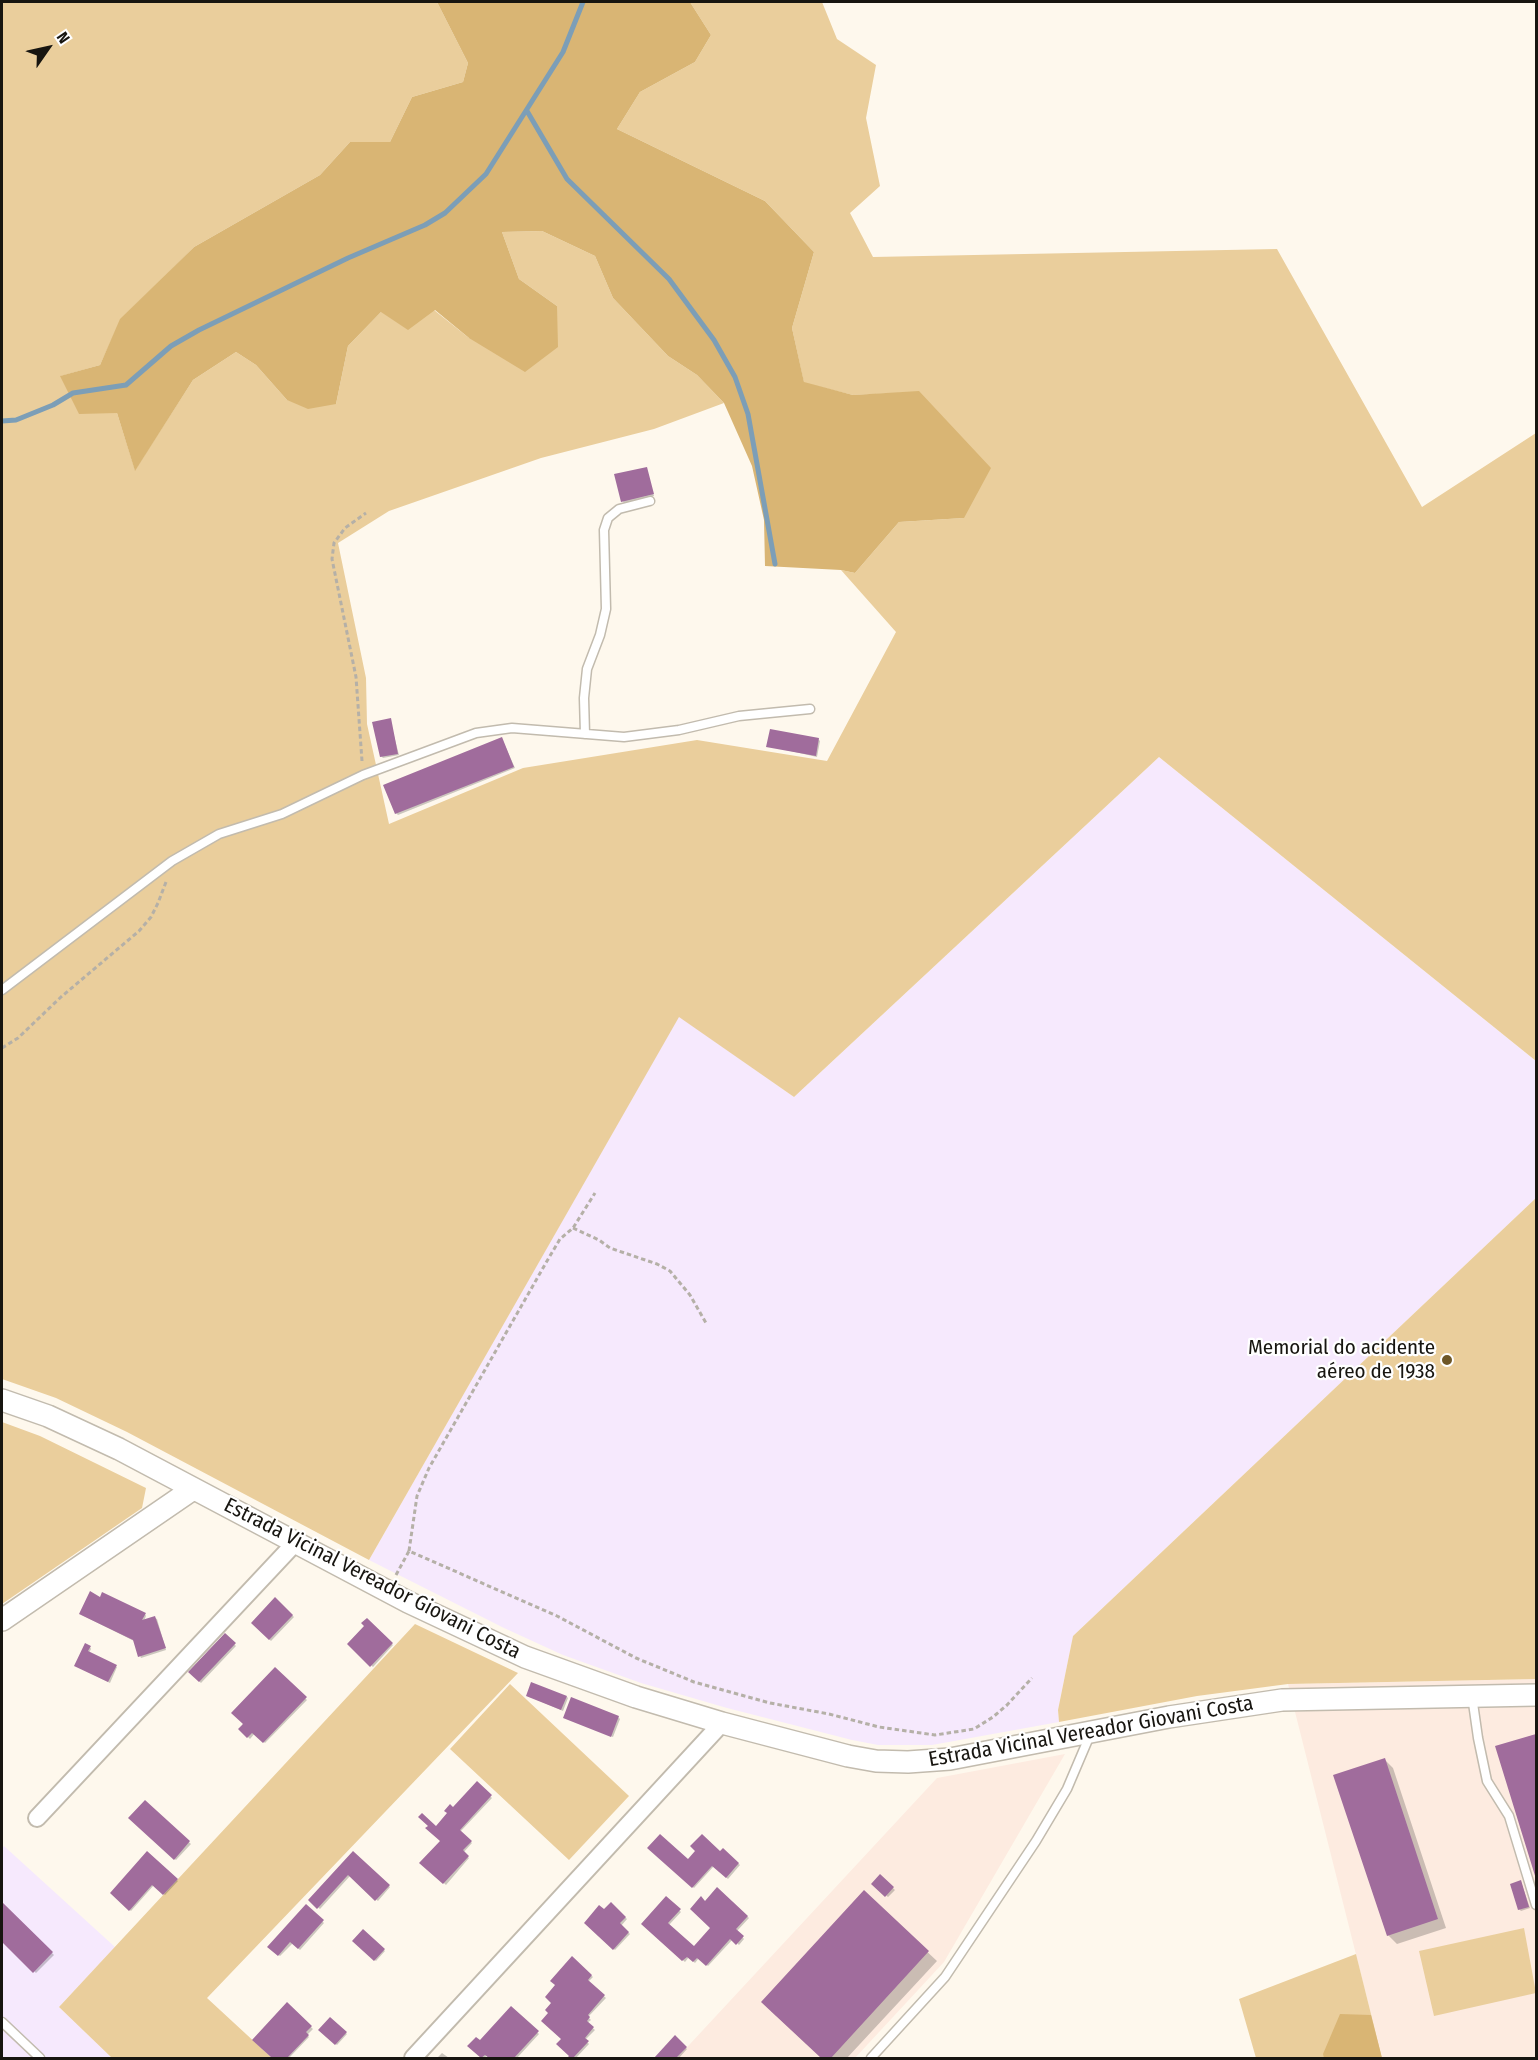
<!DOCTYPE html>
<meta charset="utf-8">
<style>
body{margin:0}
#map{position:relative;width:1538px;height:2060px;overflow:hidden;background:#fef8ed;font-family:"Fira Sans Condensed",sans-serif}
canvas{display:block}
.frame{position:absolute;inset:0;border:3px solid #171510;pointer-events:none}
.north{position:absolute;left:18px;top:18px;width:60px;height:60px;-webkit-text-stroke:4px #fff;paint-order:stroke;rotate:56deg;font-size:16px;font-weight:700;line-height:24px;text-align:center;color:#171510}
.north::after{content:'';display:block;margin:auto;width:21px;height:27px;background:#171510;clip-path:polygon(50% 0,100% 100%,50% 72%,0 100%)}
</style>
<div id="map">
<canvas width="1538" height="2060"></canvas>
<div class="frame"></div>
<div class="north">N</div>
</div>
<script>
const c = document.querySelector('canvas').getContext('2d');
c.lineJoin = 'round';
function paint(path, color) { c.fillStyle = color; c.fill(path, 'evenodd'); }
const poly = rows => new Path2D(rows.map(r => 'M' + r).join(''));
function trace(path, color, width, dash) { c.strokeStyle = color; c.lineWidth = width; c.lineCap = dash ? 'butt' : 'round'; c.setLineDash(dash || []); c.stroke(path); }
function drawText(font, color, halo, rows, align = 'center') {
  c.font = font + ' "Fira Sans Condensed",sans-serif'; c.lineWidth = 4.5; c.setLineDash([]); c.textBaseline = 'middle'; c.strokeStyle = halo; c.fillStyle = color; for (const [text, x, y, turn = 0] of rows) {
    c.save(); c.translate(x, y); c.rotate((+turn || 0) * Math.PI / 180); c.textAlign = isNaN(turn) ? turn : align; if (halo) c.strokeText(text, 0, 0); c.fillText(text, 0, 0); c.restore();
  }
}
paint(poly([
 [1536,1679,1536,2058,1382,2058,1288,1684],
 [1065,1754,944,1962,855,2058,677,2058,937,1778]
]), '#fdebe0');
paint(poly([
 [1159,757,1536,1061,1536,1198,1073,1636,1058,1710,1059,1722,932,1745,878,1745,852,1740,727,1708,641,1683,563,1655,504,1628,369,1560,679,1016,794,1097],
 [4,1846,115,1947,59,2007,112,2058,2,2058,2,1849]
]), '#f6e9fd');
paint(poly([
 [2,2,437,2,468,63,463,82,412,97,390,142,350,142,320,175,194,247,121,319,100,365,61,376,117,413,135,470,193,380,236,352,256,365,287,400,336,404,348,346,381,312,434,310,469,338,557,306,519,279,502,232,542,231,595,256,613,298,668,356,697,375,724,403,654,429,541,458,389,511,338,543,366,678,367,724,389,824,523,768,697,740,827,761,896,632,841,570,855,573,899,522,964,518,919,392,853,395,804,383,792,328,814,252,765,201,617,129,640,92,695,62,711,35,690,2,822,2,837,39,876,65,866,118,880,186,850,213,873,257,1277,249,1422,507,1536,433,1536,1061,1159,757,794,1097,679,1017,369,1560,127,1432,56,1398,2,1379],
 [1536,1198,1536,1679,1288,1684,1197,1696,1059,1722,1058,1710,1073,1636],
 [2,1422,40,1436,146,1488,142,1508,2,1604],
 [415,1624,518,1673,207,1998,272,2058,112,2058,59,2007],
 [510,1684,629,1796,569,1860,450,1749],
 [1524,1928,1536,1993,1434,2016,1419,1951],
 [1356,1954,1382,2058,1256,2058,1239,1999]
]), '#eace9c');
paint(poly([
 [437,2,690,2,711,35,695,62,640,92,617,129,765,201,814,252,792,328,804,382,853,395,919,391,991,468,964,518,899,522,855,573,841,570,765,566,764,520,752,466,724,403,697,375,668,356,613,298,595,256,542,231,502,232,519,279,557,306,558,347,525,372,469,338,435,310,408,330,381,312,348,346,336,404,308,409,287,400,256,365,236,352,193,380,135,471,117,413,79,414,60,376,100,365,120,319,194,247,320,175,350,142,390,142,412,97,463,82,468,63],
 [1340,2014,1371,2015,1382,2058,1324,2058,1323,2054]
]), '#d9b574');
paint(poly([
 [646,469,654,496,624,503,623,501],
 [390,720,399,755,383,758,381,756],
 [502,739,515,768,398,815,396,813],
 [818,739,820,741,817,757,768,746],
 [275,1599,294,1617,271,1641,253,1623],
 [145,1614,146,1616,144,1621,155,1618,157,1619,166,1650,141,1658,134,1641,82,1615],
 [367,1620,393,1645,373,1667,349,1644,366,1626],
 [225,1635,236,1646,201,1683,190,1672],
 [90,1647,91,1649,89,1653,117,1667,110,1683,78,1667],
 [275,1669,307,1700,265,1743,255,1733,250,1739,240,1729],
 [528,1696,567,1697,568,1698,563,1711],
 [618,1717,620,1719,613,1737,565,1718],
 [1534,1735,1536,1735,1536,1876,1497,1747],
 [1384,1759,1393,1768,1446,1928,1397,1944,1388,1935],
 [477,1784,492,1798,460,1832,472,1843,463,1853,469,1858,446,1885,422,1863,442,1841,437,1828],
 [145,1802,191,1844,176,1860,131,1818],
 [649,1848,688,1861,697,1851,720,1853,723,1850,740,1865,728,1879,714,1866,694,1888],
 [147,1853,178,1881,165,1895,154,1885,131,1911,112,1893],
 [353,1853,390,1887,378,1901,350,1876,320,1909,310,1900],
 [880,1876,895,1890,888,1897,873,1884],
 [1521,1882,1530,1908,1521,1911,1519,1909],
 [717,1890,749,1918,737,1931,744,1939,739,1945,733,1939,708,1966,699,1958,695,1963,689,1957,685,1962,643,1924,666,1898,681,1912,669,1925,694,1948,712,1928,705,1903],
 [864,1893,937,1961,847,2058,823,2058,771,2011],
 [2,1904,54,1955,36,1973,2,1940],
 [611,1904,627,1919,621,1926,630,1934,615,1950,586,1923,604,1911],
 [306,1906,324,1923,300,1950,293,1943,280,1956,269,1947],
 [363,1931,385,1951,376,1961,354,1941],
 [572,1958,593,1977,588,1982,606,1998,588,2017,591,2020,587,2023,595,2030,585,2040,589,2044,576,2058,569,2058,571,2056,550,2013,557,1985],
 [287,2005,313,2029,307,2035,309,2037,289,2058,274,2058,254,2040],
 [511,2008,539,2034,517,2058,491,2058,487,2056,483,2058,469,2046,480,2043],
 [331,2019,347,2034,337,2045,320,2030],
 [675,2038,687,2049,679,2058,656,2058],
 [442,2053,449,2058,437,2058]
]), '#0003');
trace(poly([
 [527,111,567,179,669,279,714,340,735,377,748,414,775,564],
 [2,421,16,420,53,405,73,393,126,385,171,346,199,330,348,258,425,225,445,213,486,174,563,52,583,2]
]), '#7c9eb7', 5);
paint(poly([
 [647,467,654,494,621,502,614,474],
 [391,718,398,754,380,757,372,722],
 [770,729,819,738,816,756,766,747],
 [502,737,514,767,395,814,383,785],
 [90,1591,100,1597,102,1592,146,1613,142,1620,155,1616,166,1648,138,1657,133,1640,79,1614],
 [275,1597,293,1615,269,1640,251,1623],
 [367,1618,393,1643,370,1667,347,1644,364,1626,361,1623],
 [225,1633,236,1643,199,1682,188,1672],
 [85,1643,91,1646,88,1651,117,1665,108,1682,74,1666],
 [275,1667,307,1697,263,1743,252,1733,247,1738,238,1729,243,1724,231,1713],
 [531,1682,567,1696,561,1710,526,1696],
 [571,1697,619,1716,611,1737,563,1718],
 [1536,1734,1536,1879,1495,1746],
 [1385,1758,1438,1919,1387,1936,1333,1775],
 [477,1781,492,1795,460,1830,472,1841,463,1850,469,1856,443,1884,419,1863,440,1841,425,1828,428,1826,418,1817,422,1813,436,1826,447,1813,444,1811,450,1804,453,1807],
 [145,1800,190,1841,174,1860,128,1818],
 [660,1834,688,1859,695,1851,690,1846,702,1834,720,1851,723,1848,739,1863,726,1878,712,1866,692,1888,647,1848],
 [147,1851,178,1879,163,1895,152,1885,129,1911,110,1893],
 [353,1851,390,1885,375,1901,348,1875,317,1909,308,1900],
 [880,1874,894,1887,885,1897,871,1884],
 [1521,1880,1529,1907,1518,1910,1510,1884],
 [717,1887,748,1916,736,1929,744,1936,736,1945,730,1939,706,1966,697,1958,693,1962,687,1957,682,1961,641,1924,666,1896,681,1909,668,1923,694,1946,710,1928,690,1909,701,1896,705,1901],
 [864,1890,929,1951,831,2058,821,2058,761,2002],
 [2,1902,53,1952,33,1973,2,1942],
 [611,1902,626,1917,620,1923,629,1932,613,1950,584,1923,599,1905,604,1909],
 [306,1904,324,1920,298,1949,290,1942,278,1956,267,1947],
 [363,1929,385,1949,374,1961,352,1941],
 [572,1956,592,1975,588,1980,605,1995,588,2015,590,2017,587,2021,594,2027,585,2038,589,2041,573,2058,567,2058,569,2056,556,2044,561,2039,541,2021,548,2013,545,2010,551,2003,545,1997,555,1985,550,1981],
 [287,2002,312,2026,306,2032,309,2035,288,2057,290,2058,272,2058,252,2040],
 [511,2006,539,2031,514,2058,489,2058,485,2055,481,2058,467,2046,476,2037,480,2040],
 [330,2017,347,2032,335,2045,318,2030],
 [675,2035,687,2047,676,2058,654,2058]
]), '#a06c9c');
const service = poly([
 [585,734,584,698,587,669,600,635,606,609,604,530,608,518,619,509,650,501],
 [2,990,172,861,219,834,282,814,363,775,476,733,512,728,624,737,679,730,739,716,810,709],
 [1472,1696,1478,1738,1487,1781,1509,1816,1536,1905],
 [2,2022,40,2058],
 [871,2058,945,1977,1036,1841,1067,1789,1090,1735]
]);
const minor = poly([
 [37,1818,295,1543],
 [413,2058,722,1723]
]);
const tertiary = poly([
 [2,1400,48,1416,119,1449,408,1602,525,1657,636,1697,722,1723,848,1756,876,1761,908,1762,950,1759,1169,1717,1282,1700,1536,1695],
 [2,1620,193,1489]
]);
trace(service, '#c2bbae', 11);
trace(minor, '#c2bbae', 20);
trace(tertiary, '#c2bbae', 24);
trace(poly([
 [362,761,356,677,332,559,334,543,345,528,366,513],
 [2,1048,18,1038,61,997,139,931,151,917,158,903,166,882],
 [573,1228,599,1240,610,1248,657,1264,670,1271,690,1295,706,1323],
 [409,1551,417,1496,429,1468,547,1261,560,1239,573,1228,595,1193],
 [396,1575,409,1551,557,1616,636,1658,694,1682,770,1703,829,1714,879,1727,935,1735,974,1729,993,1717,1007,1705,1032,1678]
]), '#b5b0a7', 3, [4.5, 3]);
trace(service, '#fff', 8);
trace(minor, '#fff', 16);
trace(tertiary, '#fff', 21);
for (const [x, y, r, color] of [
 [1447,1360,6,"#6e5727"]
]) { const dot = new Path2D(); dot.arc(x, y, r, 0, 2 * Math.PI); c.fillStyle = color; c.fill(dot); trace(dot, '#fff', 2); }
drawText('21px', '#171510', '#fff', [
 ["Memorial do acidente",1435,1348],
 ["aéreo de 1938",1435,1372]
], 'right');
drawText('21px', '#171510', '#fff', [
 ["Estrada Vicinal Vereador Giovani Costa",372,1579,27],
 ["Estrada Vicinal Vereador Giovani Costa",1091,1732,-10]
]);
</script>
